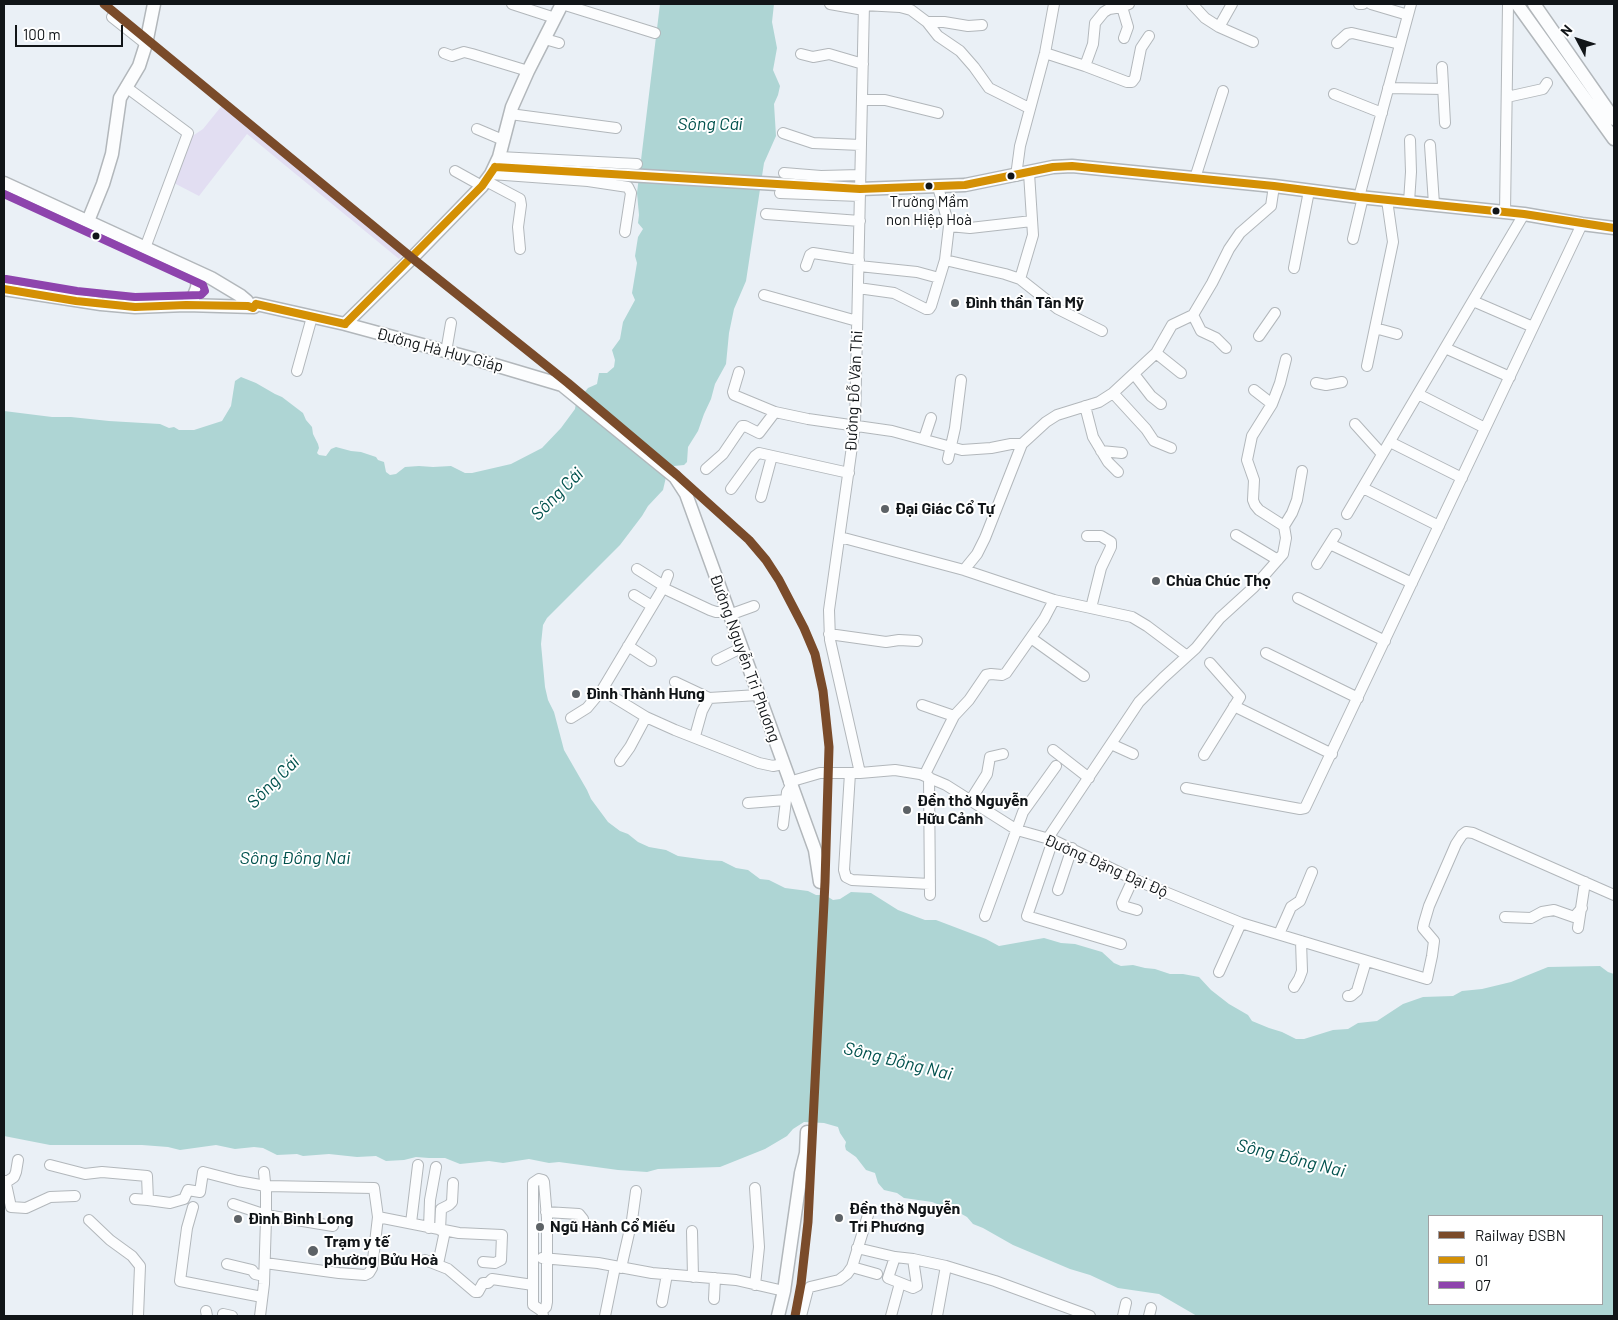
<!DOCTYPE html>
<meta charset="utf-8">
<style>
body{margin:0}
#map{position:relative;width:1618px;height:1320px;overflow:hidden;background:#eaf0f6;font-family:Barlow,sans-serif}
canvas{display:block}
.frame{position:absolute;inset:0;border:5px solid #111518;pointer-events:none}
.legend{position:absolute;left:1428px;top:1215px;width:175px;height:90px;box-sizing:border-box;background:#fff;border:1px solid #a0a1a3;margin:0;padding:6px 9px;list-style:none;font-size:15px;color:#111518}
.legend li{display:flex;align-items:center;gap:10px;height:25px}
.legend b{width:25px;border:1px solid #a0a1a3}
.north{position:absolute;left:1553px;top:15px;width:50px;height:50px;-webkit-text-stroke:4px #fff;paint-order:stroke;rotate:310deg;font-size:14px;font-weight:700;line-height:20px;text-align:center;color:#111518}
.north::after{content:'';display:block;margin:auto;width:18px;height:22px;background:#111518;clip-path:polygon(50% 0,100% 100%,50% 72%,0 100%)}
.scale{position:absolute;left:15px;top:25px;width:108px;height:22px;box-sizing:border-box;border:2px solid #111518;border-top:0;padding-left:6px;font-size:15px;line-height:18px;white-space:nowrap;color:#111518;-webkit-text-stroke:4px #fff;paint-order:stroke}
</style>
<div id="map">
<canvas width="1618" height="1320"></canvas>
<div class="frame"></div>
<ul class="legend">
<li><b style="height:6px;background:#7a4b2a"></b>Railway ĐSBN</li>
<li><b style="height:6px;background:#d49004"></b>01</li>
<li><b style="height:6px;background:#8e44ad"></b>07</li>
</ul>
<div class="north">N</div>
<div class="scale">100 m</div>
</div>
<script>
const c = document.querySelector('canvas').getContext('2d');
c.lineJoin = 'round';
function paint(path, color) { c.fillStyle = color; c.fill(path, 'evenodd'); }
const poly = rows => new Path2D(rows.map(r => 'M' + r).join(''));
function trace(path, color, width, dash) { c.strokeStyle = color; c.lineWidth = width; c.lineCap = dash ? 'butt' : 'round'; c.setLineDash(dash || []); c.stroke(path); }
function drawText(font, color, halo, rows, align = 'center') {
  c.font = font + ' Barlow,sans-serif'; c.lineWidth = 4; c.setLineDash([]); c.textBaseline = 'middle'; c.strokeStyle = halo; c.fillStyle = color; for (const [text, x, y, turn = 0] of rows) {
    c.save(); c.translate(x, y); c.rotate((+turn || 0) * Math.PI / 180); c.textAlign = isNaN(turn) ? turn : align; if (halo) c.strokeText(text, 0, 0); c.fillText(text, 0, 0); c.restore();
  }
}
paint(poly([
 [224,103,404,253,399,259,247,134,199,196,172,182,191,137,203,129]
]), '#e2def2');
paint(poly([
 [660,4,774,4,772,22,777,48,773,70,780,86,778,95,774,104,776,136,764,163,746,281,734,309,729,333,726,364,715,384,711,399,704,414,698,431,688,447,687,462,684,465,674,466,667,473,663,490,648,506,642,516,620,545,547,618,543,625,541,644,545,687,548,700,554,712,564,750,587,790,591,799,608,822,620,831,628,834,638,842,649,847,666,850,678,856,707,860,722,861,736,868,748,870,760,879,769,880,785,888,808,891,816,895,825,895,833,900,840,899,851,892,871,893,898,910,925,920,936,920,986,939,999,946,1044,938,1061,943,1075,944,1102,952,1114,963,1121,966,1133,965,1145,968,1155,969,1170,974,1183,974,1199,977,1211,990,1229,1004,1248,1015,1252,1021,1269,1028,1282,1032,1296,1039,1304,1039,1333,1030,1348,1029,1358,1023,1377,1021,1403,1004,1423,997,1453,996,1462,991,1482,989,1511,982,1548,967,1600,966,1608,972,1614,974,1614,1316,1197,1316,1159,1294,1118,1288,1090,1275,1070,1269,1013,1245,983,1228,973,1224,967,1217,958,1212,932,1202,904,1198,897,1193,884,1190,878,1183,875,1173,866,1170,856,1157,846,1150,845,1146,846,1142,840,1133,838,1127,824,1123,804,1122,793,1129,787,1136,765,1149,720,1167,658,1169,647,1172,618,1170,559,1162,549,1163,529,1159,503,1163,489,1161,460,1164,445,1158,429,1158,416,1157,404,1160,386,1161,376,1156,357,1157,329,1154,303,1156,297,1154,277,1155,263,1148,254,1147,235,1149,216,1145,180,1150,168,1147,142,1145,50,1145,4,1136,4,411,52,417,71,417,109,421,160,424,169,428,174,427,179,430,194,430,222,421,231,406,235,381,241,377,256,383,275,394,282,397,303,413,306,420,312,427,313,434,318,444,319,448,317,453,319,455,326,456,331,449,336,447,351,451,361,452,376,457,378,460,384,462,386,472,390,475,396,474,405,467,419,466,433,467,451,466,465,473,472,473,511,464,542,448,561,428,575,409,576,403,588,388,597,384,599,373,607,373,614,367,615,360,612,350,620,339,623,322,635,300,632,293,637,263,635,256,638,237,643,229,638,223,639,215,637,193],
 [1429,1216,1602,1216,1602,1304,1429,1304]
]), '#aed5d4');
const minor = poly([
 [512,4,555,18],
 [562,4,655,33],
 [830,4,864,10],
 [1192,4,1205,18,1219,27,1253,42],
 [1359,4,1363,4],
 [1371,4,1408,15],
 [864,5,900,7,911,10,927,22,938,36,960,51,974,67,989,88,1029,108],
 [1122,7,1128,27,1124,38],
 [112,17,146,44],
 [927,22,944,22,968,26,982,25],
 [1219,27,1232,4],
 [545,39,559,43],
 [1337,43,1347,34,1352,33,1400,44],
 [444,53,452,56,464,52,472,54,528,71],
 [1045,53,1085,66,1093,44,1095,23,1104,12,1109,9,1122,7,1129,4],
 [801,54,813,57,829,54,863,64],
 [1085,66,1127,82,1132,82,1135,78,1141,48,1149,36],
 [1442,67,1445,123],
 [126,87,188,133,145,248],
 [1388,88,1443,89],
 [1334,94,1382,113],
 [1507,97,1543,89,1547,83],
 [862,100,885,100,938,113],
 [510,114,616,128],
 [477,129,503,140],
 [783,133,813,143,861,145],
 [1430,145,1434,204],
 [499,157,637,164],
 [455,171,482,186],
 [784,173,821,176,860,175],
 [491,174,588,181,628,187,631,193,625,232],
 [1016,176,1020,146,1045,53,1054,4],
 [1195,178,1223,91],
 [486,181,520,199,521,205,518,227,520,249],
 [938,187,949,226,970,228,1032,221],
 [780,193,860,196],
 [1359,197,1411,4],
 [1409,202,1411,172,1410,140],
 [1505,213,1508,4],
 [766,214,860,221],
 [1353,239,1363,197],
 [945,260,1005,274,1020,279,1058,309,1102,331],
 [806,266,810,255,813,253,859,260],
 [859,266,917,272,939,278],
 [1294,268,1309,191],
 [1020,279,1033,235,1029,173],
 [858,288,894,293,926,309,929,309,931,306,945,260,949,226],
 [764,295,857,321],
 [1473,301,1533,327],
 [1193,315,1201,331,1216,338,1226,348],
 [1375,328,1397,334],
 [1259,336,1275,313],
 [1445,348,1510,377],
 [446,352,451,323],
 [1156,353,1181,373],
 [1367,366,1393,242,1387,200],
 [297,371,312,317],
 [739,372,733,392,734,395,775,412,808,419,892,431,962,450,991,448,1011,444,1022,444],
 [1134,374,1151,396,1161,404],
 [1316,383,1326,385,1342,382],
 [1254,390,1272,404],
 [1113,393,1146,429,1154,441,1171,448],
 [1418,394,1485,428],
 [1085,406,1093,437,1108,462,1118,472],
 [1355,424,1382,454],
 [924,439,931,418],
 [1390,442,1462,478],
 [1101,451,1122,453],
 [948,459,955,428,961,380],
 [706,469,723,454,742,426,745,426,759,433,775,412],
 [1363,488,1439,526],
 [731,489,755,456,759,453,849,473],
 [761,497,772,456],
 [1347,514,1524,214],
 [1284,526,1292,513,1297,500,1302,471],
 [1236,535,1278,560],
 [1087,536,1101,536,1111,542,1111,547,1101,568,1091,608],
 [840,537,964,570,1054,600,1132,617,1147,626,1187,656],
 [1330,544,1412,583],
 [1317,564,1336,534],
 [637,569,664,586],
 [964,570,977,554,985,538,1022,444,1046,422,1057,415,1099,402,1113,393,1156,353,1172,325,1193,315,1212,283,1229,249,1240,233,1271,206,1274,186],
 [663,588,668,575],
 [634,595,652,606],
 [1298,598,1385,641],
 [729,615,754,606],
 [829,634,886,642,899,640,917,641],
 [1031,638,1084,676],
 [628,646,651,661],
 [1266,653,1358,698],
 [717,660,741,648],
 [675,682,709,698,758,695],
 [602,690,646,717,675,730,759,763,773,766,783,764],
 [922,705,954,716],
 [1234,706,1332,754],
 [571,718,587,708,602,690,663,588,710,610,716,612,728,612],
 [695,736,702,711,709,698],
 [1111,744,1133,754],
 [1053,750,1089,778],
 [1204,755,1240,697,1210,663],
 [620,761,630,747,646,717],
 [926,772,954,716,969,700,986,675,991,674,1002,675,1006,673,1044,619,1054,600],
 [850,773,844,870,846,877,852,880,930,884],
 [860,773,830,640,829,610,855,425,864,4],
 [929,777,930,895],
 [789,782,820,773,860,773,895,770,920,774,946,785,1017,830,1053,840,1133,879,1241,923,1427,979,1432,956,1434,941,1423,928,1424,923,1429,906,1456,844,1462,835,1466,832,1473,833,1614,895],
 [1186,788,1300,809,1305,808,1582,224],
 [970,801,987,774,990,757,1003,754],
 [748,803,786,800],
 [783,825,787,792,791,786],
 [1048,838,1139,702,1163,678,1196,648,1220,618,1254,587,1283,554,1286,538,1284,526,1259,510,1255,505,1253,500,1254,480,1247,460,1252,436,1272,404,1280,383,1286,359],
 [1053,840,1027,916,1121,944],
 [1133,879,1122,903,1123,906,1137,910],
 [1058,890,1072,848],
 [985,916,1023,812,1056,766],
 [1505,917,1531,918,1542,912,1554,910,1574,917,1582,908],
 [1578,928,1585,882],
 [1279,934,1291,907,1300,901,1312,872],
 [1219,972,1241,923],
 [1294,987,1299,979,1302,971,1301,941],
 [1348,996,1351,996,1357,991,1366,961],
 [50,1165,85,1174,102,1172,147,1176,148,1200,170,1203,184,1199,188,1190,200,1192,203,1172,238,1181,266,1186,374,1188,378,1217,372,1268,369,1273,365,1275,339,1273,265,1263],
 [4,1181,6,1184,11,1207,26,1208,50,1197,75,1196],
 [5,1183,14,1177,16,1172,18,1160],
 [755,1188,759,1247,755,1285],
 [135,1199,148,1200],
 [233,1204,266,1215,333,1226],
 [193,1207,187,1228,180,1281,262,1297],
 [546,1212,579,1214,583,1219,584,1225],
 [378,1217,459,1233,502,1235,501,1260,495,1263,483,1262],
 [89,1220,110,1240,132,1256,140,1266,138,1316],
 [411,1223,418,1165],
 [429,1228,430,1200,436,1167],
 [440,1230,441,1209,449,1205,452,1202,453,1183],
 [692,1231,693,1277],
 [857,1248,895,1257,913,1259,946,1266,995,1281,1090,1316],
 [895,1257,888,1278,913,1288,917,1286,913,1259],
 [542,1258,598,1263,652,1273,736,1280,784,1291],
 [425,1260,448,1269,475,1292,478,1292,483,1283,488,1283,492,1279,533,1285],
 [227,1264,252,1270,255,1274,264,1276],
 [438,1264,445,1231],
 [852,1267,877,1274],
 [621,1268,632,1220,636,1191],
 [714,1299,715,1278],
 [662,1302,667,1274],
 [206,1311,207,1316],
 [542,1311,533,1305,533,1183,539,1179,543,1180,544,1182,547,1218,547,1302,546,1307,542,1311,543,1316],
 [223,1314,232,1316],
 [260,1316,264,1284,266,1219,266,1192,264,1172],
 [605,1316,615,1267],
 [801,1316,808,1289,810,1287,839,1280,847,1274,852,1267,868,1215],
 [891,1316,900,1283],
 [937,1316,946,1266],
 [1123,1316,1126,1303],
 [1149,1316,1151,1308]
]);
const major = poly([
 [1517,4,1614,139],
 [1534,4,1614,119],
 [495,167,860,189,965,185,1053,167,1072,166,1274,186,1359,197,1524,214,1582,224,1614,228],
 [4,183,211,278,241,296,247,301],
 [88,221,103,184,112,154,120,98,139,66,146,44,154,4],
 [4,289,101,304,135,307,186,305,254,307],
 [256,304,345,324,478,360,562,385,675,477,686,494,815,850,820,882],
 [186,305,193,298,197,288,198,278,194,271],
 [345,324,412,258,482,186,491,174,499,157,512,107,528,71,562,4],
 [778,1316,784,1291,801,1173,806,1153,807,1132]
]);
trace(minor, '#b2b7bb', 12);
trace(major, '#b2b7bb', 15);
trace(minor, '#fcfdfe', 10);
trace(major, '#fcfdfe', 12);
trace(poly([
 [495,167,860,189,965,185,1053,167,1072,166,1274,186,1359,197,1524,214,1614,228],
 [4,289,76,301,135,307,186,305,248,306,253,308,256,304],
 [256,304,345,324],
 [345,324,482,186,495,167]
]), '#d49004', 8);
trace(poly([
 [4,194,203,285,205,291,201,295,135,297,77,291,6,279]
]), '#8e44ad', 8);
trace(poly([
 [104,4,412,258,568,383,677,475,749,540,766,560,779,580,804,628,815,654,823,691,829,747,825,882,808,1222,801,1284,795,1316]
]), '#7a4b2a', 9);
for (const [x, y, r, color] of [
 [1011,176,4.5,"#111518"],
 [929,186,4.5,"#111518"],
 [1496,211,4.5,"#111518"],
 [96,236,4.5,"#111518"],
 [955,303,5,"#5d6266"],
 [885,509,5,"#5d6266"],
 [1156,581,5,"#5d6266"],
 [576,694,5,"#5d6266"],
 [907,810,5,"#5d6266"],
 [839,1218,5,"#5d6266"],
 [238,1219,5,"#5d6266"],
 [540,1227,5,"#5d6266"],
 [313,1251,6,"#5d6266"]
]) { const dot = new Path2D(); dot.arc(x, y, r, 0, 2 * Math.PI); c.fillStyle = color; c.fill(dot); trace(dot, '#fff', 2); }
drawText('15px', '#111518', '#fff', [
 ["Trường Mầm",929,202],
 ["non Hiệp Hoà",929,220]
]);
drawText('bold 16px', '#111518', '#fff', [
 ["Đình thần Tân Mỹ",965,303],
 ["Đại Giác Cổ Tự",895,509],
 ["Chùa Chúc Thọ",1166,581],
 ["Đình Thành Hưng",586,694],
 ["Đền thờ Nguyễn",917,801],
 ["Hữu Cảnh",917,819],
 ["Đền thờ Nguyễn",849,1209],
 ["Tri Phương",849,1227],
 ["Đình Bình Long",248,1219],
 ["Ngũ Hành Cổ Miếu",550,1227],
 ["Trạm y tế",324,1242],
 ["phường Bửu Hoà",324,1260]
], 'left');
drawText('16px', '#111518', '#fff', [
 ["Đường Hà Huy Giáp",440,350,15],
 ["Đường Đỗ Văn Thi",854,391,-87],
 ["Đường Nguyễn Tri Phương",745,658,70],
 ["Đường Đặng Đại Độ",1106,866,24]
]);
drawText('italic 18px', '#00514d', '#fff', [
 ["Sông Cái",710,124],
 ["Sông Cái",557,494,-45],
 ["Sông Cái",273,782,-45],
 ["Sông Đồng Nai",295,858],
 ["Sông Đồng Nai",898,1061,14],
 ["Sông Đồng Nai",1291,1158,14]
]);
</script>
